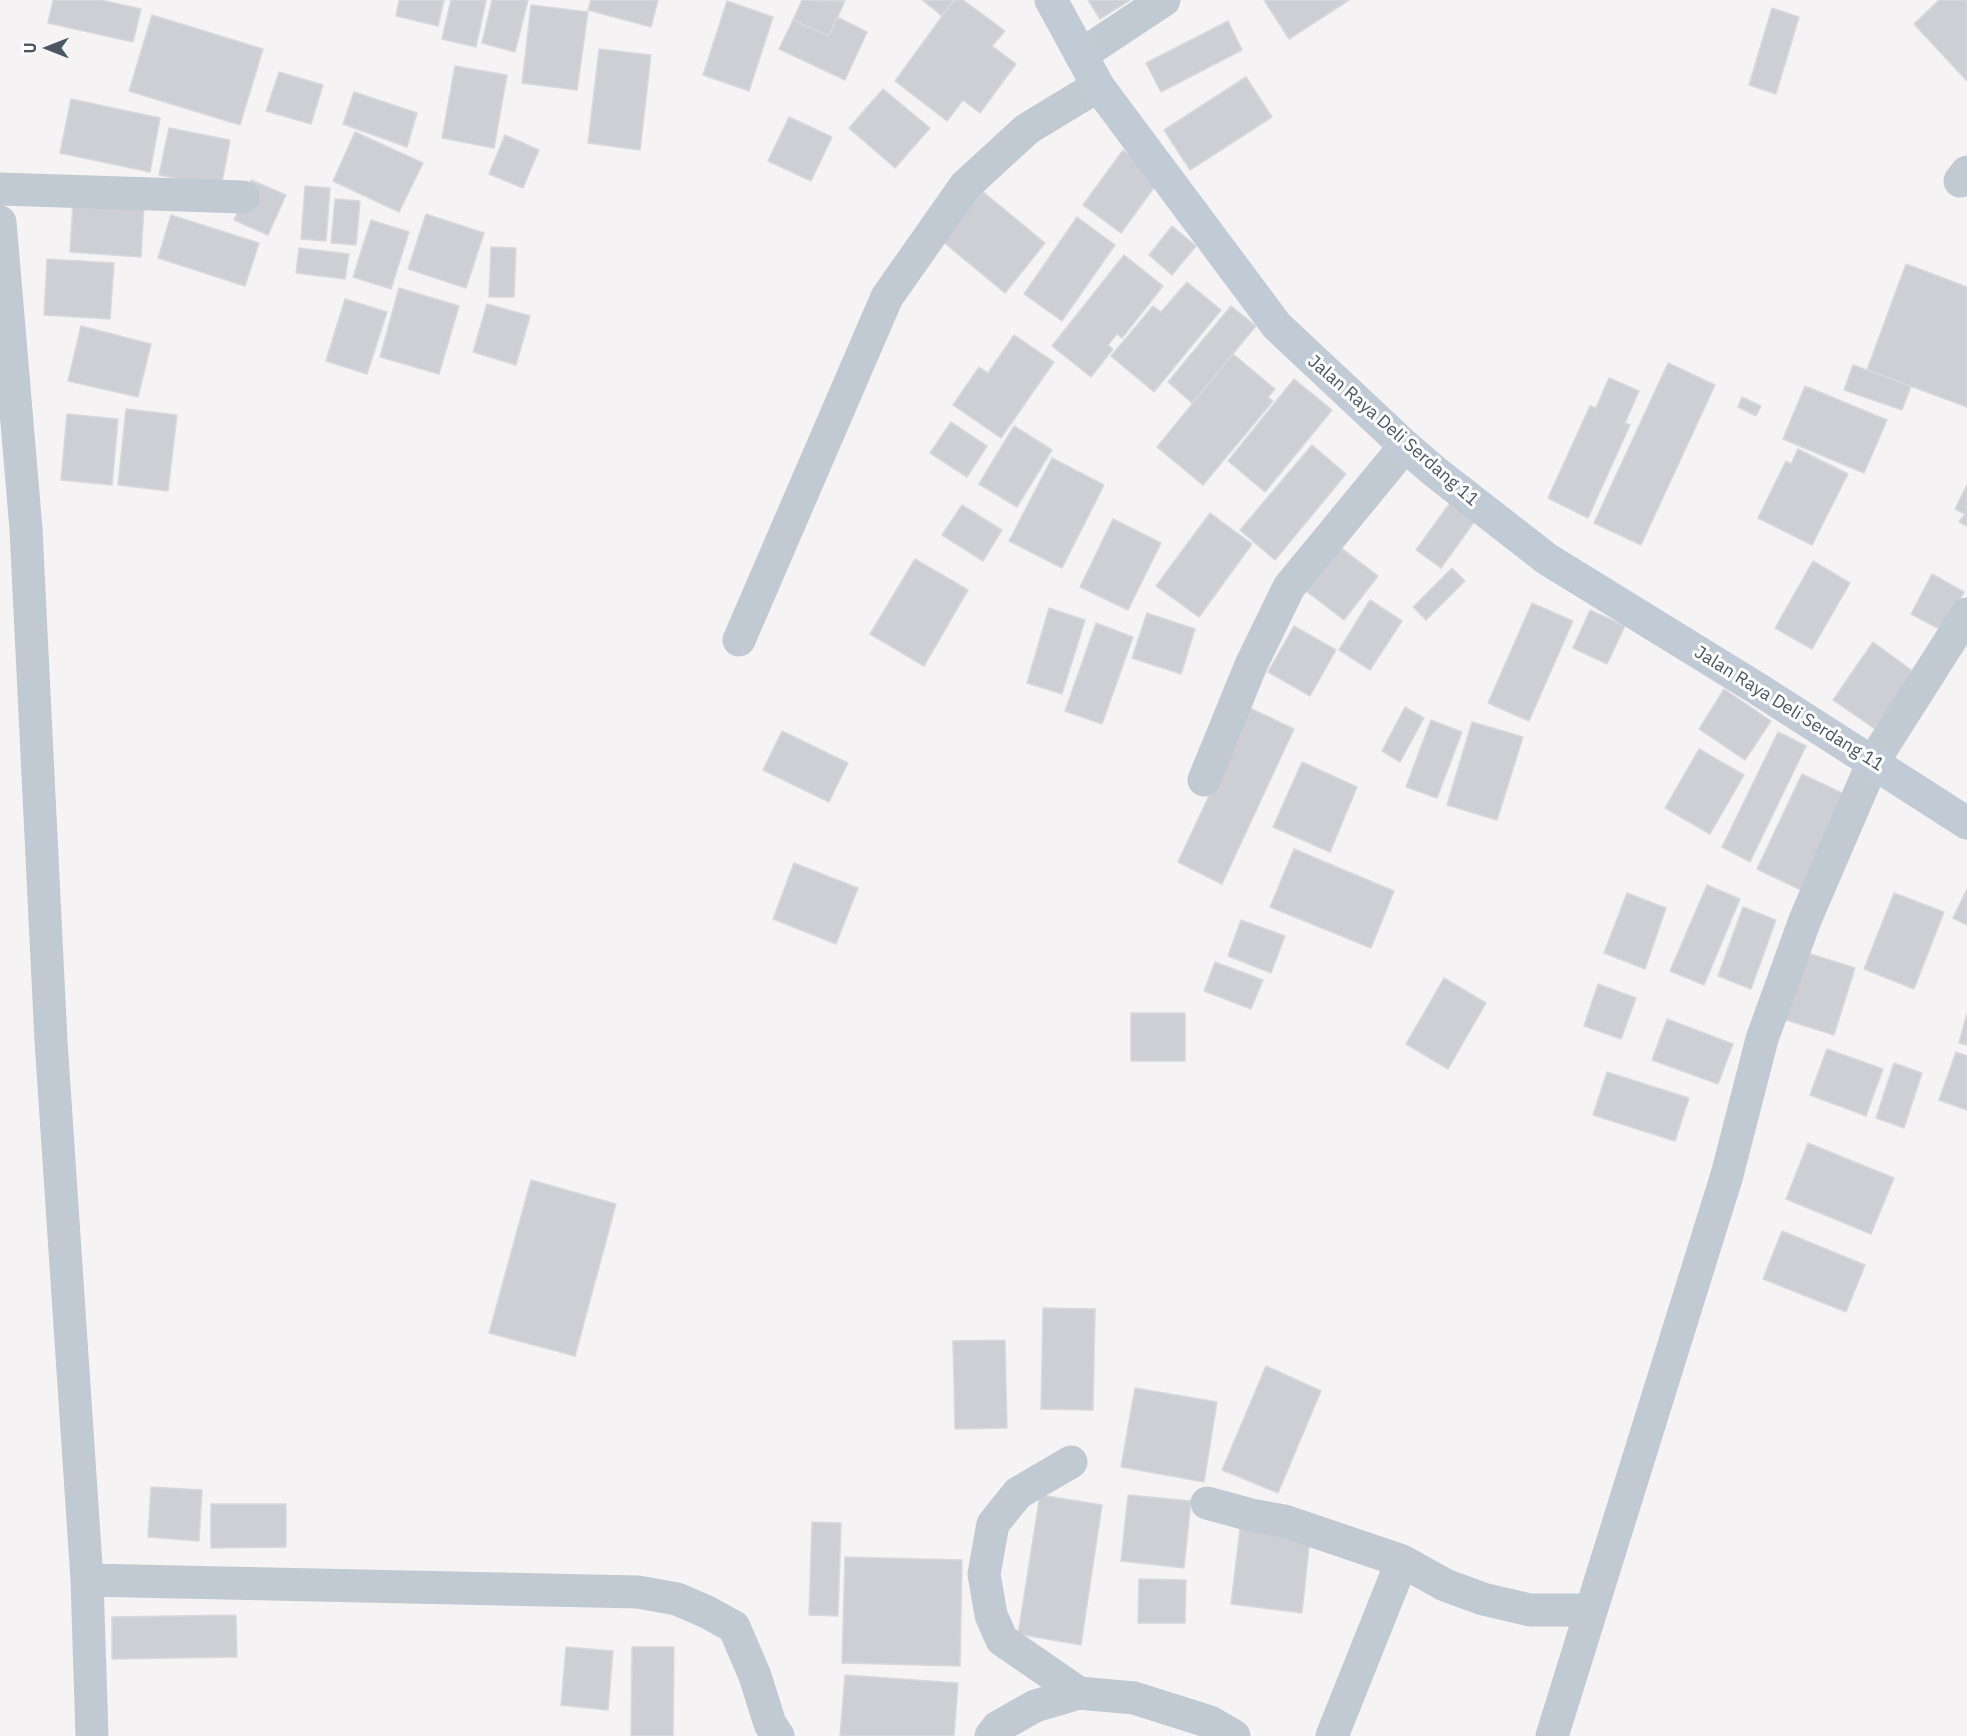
<!DOCTYPE html>
<style>
body{margin:0}
#map{position:relative;width:1967px;height:1736px;overflow:hidden;background:#f5f3f3;font-family:"IBM Plex Sans",sans-serif}
canvas{display:block}
.north{position:absolute;left:18px;top:18px;width:60px;height:60px;-webkit-text-stroke:4px #fff;paint-order:stroke;rotate:270deg;font-size:16px;font-weight:700;line-height:24px;text-align:center;color:#4a5661}
.north::after{content:'';display:block;margin:auto;width:21px;height:27px;background:#4a5661;clip-path:polygon(50% 0,100% 100%,50% 72%,0 100%)}
</style>
<div id="map">
<canvas width="1967" height="1736"></canvas>
<div class="north">U</div>
</div>
<script>
const c = document.querySelector('canvas').getContext('2d');
c.lineJoin = 'round';
function paint(path, color) { c.fillStyle = color; c.fill(path, 'evenodd'); }
const poly = rows => new Path2D(rows.map(r => 'M' + r).join(''));
function trace(path, color, width, dash) { c.strokeStyle = color; c.lineWidth = width; c.lineCap = dash ? 'butt' : 'round'; c.setLineDash(dash || []); c.stroke(path); }
function drawText(font, color, halo, rows, align = 'center') {
  c.font = font + ' "IBM Plex Sans",sans-serif'; c.lineWidth = 6; c.setLineDash([]); c.textBaseline = 'middle'; c.strokeStyle = halo; c.fillStyle = color; for (const [text, x, y, turn = 0] of rows) {
    c.save(); c.translate(x, y); c.rotate((+turn || 0) * Math.PI / 180); c.textAlign = isNaN(turn) ? turn : align; if (halo) c.strokeText(text, 0, 0); c.fillText(text, 0, 0); c.restore();
  }
}
const building = poly([
 [53,0,101,0,141,9,133,42,48,23,53,0],
 [399,0,444,0,438,26,396,16,399,0],
 [451,0,486,0,476,47,442,39,451,0],
 [492,0,528,0,515,52,482,43,492,0],
 [591,0,658,0,651,27,588,10,591,0],
 [802,0,845,1,829,36,793,20,802,0],
 [922,0,954,0,942,16,922,0],
 [954,0,963,0,1005,31,992,46,1016,64,980,113,963,100,947,121,895,81,954,0],
 [1088,0,1130,0,1100,19,1088,0],
 [1264,0,1349,0,1289,39,1264,0],
 [1939,0,1967,0,1967,81,1914,24,1939,0],
 [727,1,773,17,749,91,703,75,727,1],
 [531,5,588,12,577,90,522,83,531,5],
 [1772,8,1799,17,1776,94,1749,85,1772,8],
 [152,15,263,49,240,125,129,91,152,15],
 [837,17,867,32,845,80,779,49,793,20,829,36,837,17],
 [1228,21,1242,50,1161,92,1146,63,1228,21],
 [599,49,651,55,640,150,588,143,599,49],
 [455,66,507,75,494,148,442,138,455,66],
 [279,72,323,85,311,124,266,111,279,72],
 [1246,77,1272,117,1190,170,1164,130,1246,77],
 [883,89,930,128,895,168,849,128,883,89],
 [354,92,417,113,407,147,343,124,354,92],
 [71,99,160,118,150,172,60,153,71,99],
 [789,117,832,137,811,181,768,161,789,117],
 [169,128,230,140,221,188,159,175,169,128],
 [355,132,423,163,399,212,333,181,355,132],
 [505,135,539,150,523,188,489,174,505,135],
 [1123,150,1161,178,1121,233,1083,205,1123,150],
 [251,180,286,195,268,235,234,220,251,180],
 [305,186,330,188,326,241,301,239,305,186],
 [976,186,1045,243,1005,293,936,236,976,186],
 [335,199,360,201,356,245,331,243,335,199],
 [73,201,144,206,141,257,70,252,73,201],
 [426,214,484,233,466,288,408,269,426,214],
 [171,215,259,243,245,286,158,258,171,215],
 [1077,217,1115,245,1062,321,1024,294,1077,217],
 [371,220,409,232,391,289,353,277,371,220],
 [1172,226,1196,246,1172,275,1149,255,1172,226],
 [491,247,516,248,514,297,489,297,491,247],
 [299,248,349,254,345,279,296,273,299,248],
 [1124,255,1163,286,1122,338,1117,334,1108,345,1113,349,1091,377,1052,346,1124,255],
 [47,259,114,263,110,319,44,315,47,259],
 [1906,264,1967,287,1967,407,1867,370,1906,264],
 [1187,282,1221,310,1154,392,1111,356,1153,306,1161,312,1187,282],
 [399,288,459,306,439,374,380,357,399,288],
 [345,299,387,312,367,374,326,361,345,299],
 [487,304,530,316,516,365,473,352,487,304],
 [1231,306,1256,326,1192,403,1168,382,1231,306],
 [81,326,151,344,138,397,68,381,81,326],
 [1014,335,1054,362,1001,438,953,405,979,367,988,373,1014,335],
 [1233,354,1275,389,1268,397,1273,401,1203,485,1157,447,1233,354],
 [1668,363,1715,385,1641,545,1594,523,1668,363],
 [1853,365,1911,386,1902,410,1844,390,1853,365],
 [1609,378,1639,391,1625,423,1630,425,1588,518,1548,498,1590,406,1596,408,1609,378],
 [1294,379,1332,410,1265,492,1228,461,1294,379],
 [1805,386,1887,420,1864,473,1783,439,1805,386],
 [1742,397,1761,406,1756,416,1738,407,1742,397],
 [126,409,177,415,168,491,118,485,126,409],
 [67,414,118,419,112,485,61,480,67,414],
 [951,422,987,446,967,477,930,453,951,422],
 [1014,426,1052,450,1017,507,979,484,1014,426],
 [1312,445,1346,474,1275,560,1240,530,1312,445],
 [1798,449,1848,474,1812,545,1758,518,1786,461,1791,464,1798,449],
 [1052,458,1104,485,1062,568,1009,541,1052,458],
 [1967,485,1967,526,1959,522,1965,514,1955,509,1967,485],
 [1452,500,1477,518,1441,568,1416,550,1452,500],
 [962,505,1002,530,983,561,942,535,962,505],
 [1210,513,1252,544,1199,617,1156,586,1210,513],
 [1113,519,1161,543,1128,610,1080,587,1113,519],
 [1340,547,1378,576,1344,620,1306,591,1340,547],
 [915,559,968,590,924,666,870,634,915,559],
 [1813,561,1850,583,1812,649,1775,628,1813,561],
 [1452,568,1465,581,1426,620,1413,607,1452,568],
 [1932,574,1964,592,1943,631,1911,614,1932,574],
 [1370,600,1402,621,1370,670,1339,650,1370,600],
 [1532,603,1573,621,1529,721,1488,703,1532,603],
 [1049,608,1085,620,1062,694,1027,683,1049,608],
 [1590,610,1625,626,1607,664,1573,648,1590,610],
 [1147,613,1195,629,1181,674,1132,658,1147,613],
 [1096,623,1133,637,1102,724,1065,711,1096,623],
 [1294,626,1336,650,1310,696,1268,672,1294,626],
 [1873,642,1914,672,1875,729,1833,700,1873,642],
 [1724,689,1771,721,1745,760,1699,729,1724,689],
 [1405,707,1424,718,1400,762,1382,751,1405,707],
 [1250,708,1294,729,1222,884,1178,862,1250,708],
 [1431,720,1462,732,1437,798,1406,787,1431,720],
 [1472,722,1523,737,1497,820,1447,805,1472,722],
 [782,731,848,763,829,802,763,770,782,731],
 [1778,732,1806,746,1750,862,1722,847,1778,732],
 [1699,749,1744,775,1710,834,1665,808,1699,749],
 [1302,762,1357,787,1330,852,1273,827,1302,762],
 [1802,774,1848,796,1803,891,1757,869,1802,774],
 [1294,849,1394,891,1371,948,1270,907,1294,849],
 [794,863,858,888,836,944,773,919,794,863],
 [1707,885,1740,899,1704,985,1670,971,1707,885],
 [1967,889,1967,925,1953,918,1967,889],
 [1627,893,1666,908,1645,969,1604,953,1627,893],
 [1894,893,1944,912,1914,989,1864,969,1894,893],
 [1743,907,1776,920,1751,989,1718,976,1743,907],
 [1241,920,1285,936,1271,973,1228,956,1241,920],
 [1801,951,1855,968,1834,1035,1780,1018,1801,951],
 [1215,962,1263,980,1251,1009,1204,991,1215,962],
 [1444,978,1486,1003,1448,1069,1406,1044,1444,978],
 [1598,984,1636,998,1621,1039,1584,1026,1598,984],
 [1131,1013,1185,1013,1185,1061,1131,1061,1131,1013],
 [1967,1013,1967,1045,1959,1043,1967,1013],
 [1667,1019,1733,1044,1718,1084,1652,1060,1667,1019],
 [1827,1049,1883,1069,1866,1116,1810,1095,1827,1049],
 [1956,1052,1967,1056,1967,1110,1939,1100,1956,1052],
 [1894,1063,1922,1073,1904,1128,1876,1118,1894,1063],
 [1607,1072,1689,1098,1675,1141,1593,1115,1607,1072],
 [1808,1143,1894,1178,1871,1234,1786,1199,1808,1143],
 [531,1180,616,1204,575,1356,489,1333,531,1180],
 [1782,1231,1865,1265,1846,1312,1763,1279,1782,1231],
 [1043,1308,1095,1309,1093,1410,1041,1409,1043,1308],
 [1005,1340,1007,1428,955,1429,953,1341,1005,1340],
 [1266,1366,1321,1391,1278,1493,1222,1470,1266,1366],
 [1135,1388,1217,1402,1204,1482,1121,1467,1135,1388],
 [151,1487,202,1490,199,1541,148,1537,151,1487],
 [1040,1495,1102,1505,1081,1645,1018,1634,1040,1495],
 [1128,1495,1191,1501,1184,1568,1121,1561,1128,1495],
 [211,1504,286,1504,286,1547,211,1548,211,1504],
 [812,1522,841,1523,838,1616,809,1615,812,1522],
 [1240,1529,1310,1537,1302,1613,1231,1604,1240,1529],
 [845,1557,962,1560,960,1666,842,1663,845,1557],
 [1139,1579,1186,1580,1185,1623,1138,1623,1139,1579],
 [236,1615,237,1657,112,1659,112,1617,236,1615],
 [566,1647,613,1651,608,1710,561,1705,566,1647],
 [632,1647,674,1647,673,1736,631,1736,632,1647],
 [845,1675,958,1683,954,1736,840,1736,845,1675]
]);
paint(building, '#cdcfd5');
trace(building, '#d7d9de', 1.5);
trace(poly([
 [1081,55,1164,0],
 [1960,181,1967,172],
 [0,189,243,197],
 [0,222,26,529,51,1041,87,1580,92,1736],
 [739,640,887,297,965,186,1027,129,1098,86],
 [1204,780,1251,665,1289,587,1405,446],
 [1071,1462,1018,1493,993,1524,984,1574,991,1615,1002,1640,1079,1693],
 [1207,1503,1251,1515,1284,1521,1402,1561,1445,1585,1483,1599,1530,1610,1591,1610],
 [87,1580,638,1592,677,1599,707,1612,734,1627,755,1676,770,1724,778,1736],
 [991,1736,998,1727,1035,1706,1079,1693,1134,1698,1210,1722,1234,1736],
 [1332,1736,1402,1561],
 [1552,1736,1727,1175,1762,1039,1805,920,1873,762,1967,614]
]), '#c1cad2', 33);
trace(poly([
 [1051,0,1098,86,1277,326,1405,446,1434,471,1547,559,1758,689,1967,823]
]), '#c1cbd6', 33);
drawText('18px', '#4a5661', '#fff', [
 ["Jalan Raya Deli Serdang 11",1393,431,41],
 ["Jalan Raya Deli Serdang 11",1789,709,32]
]);
</script>
